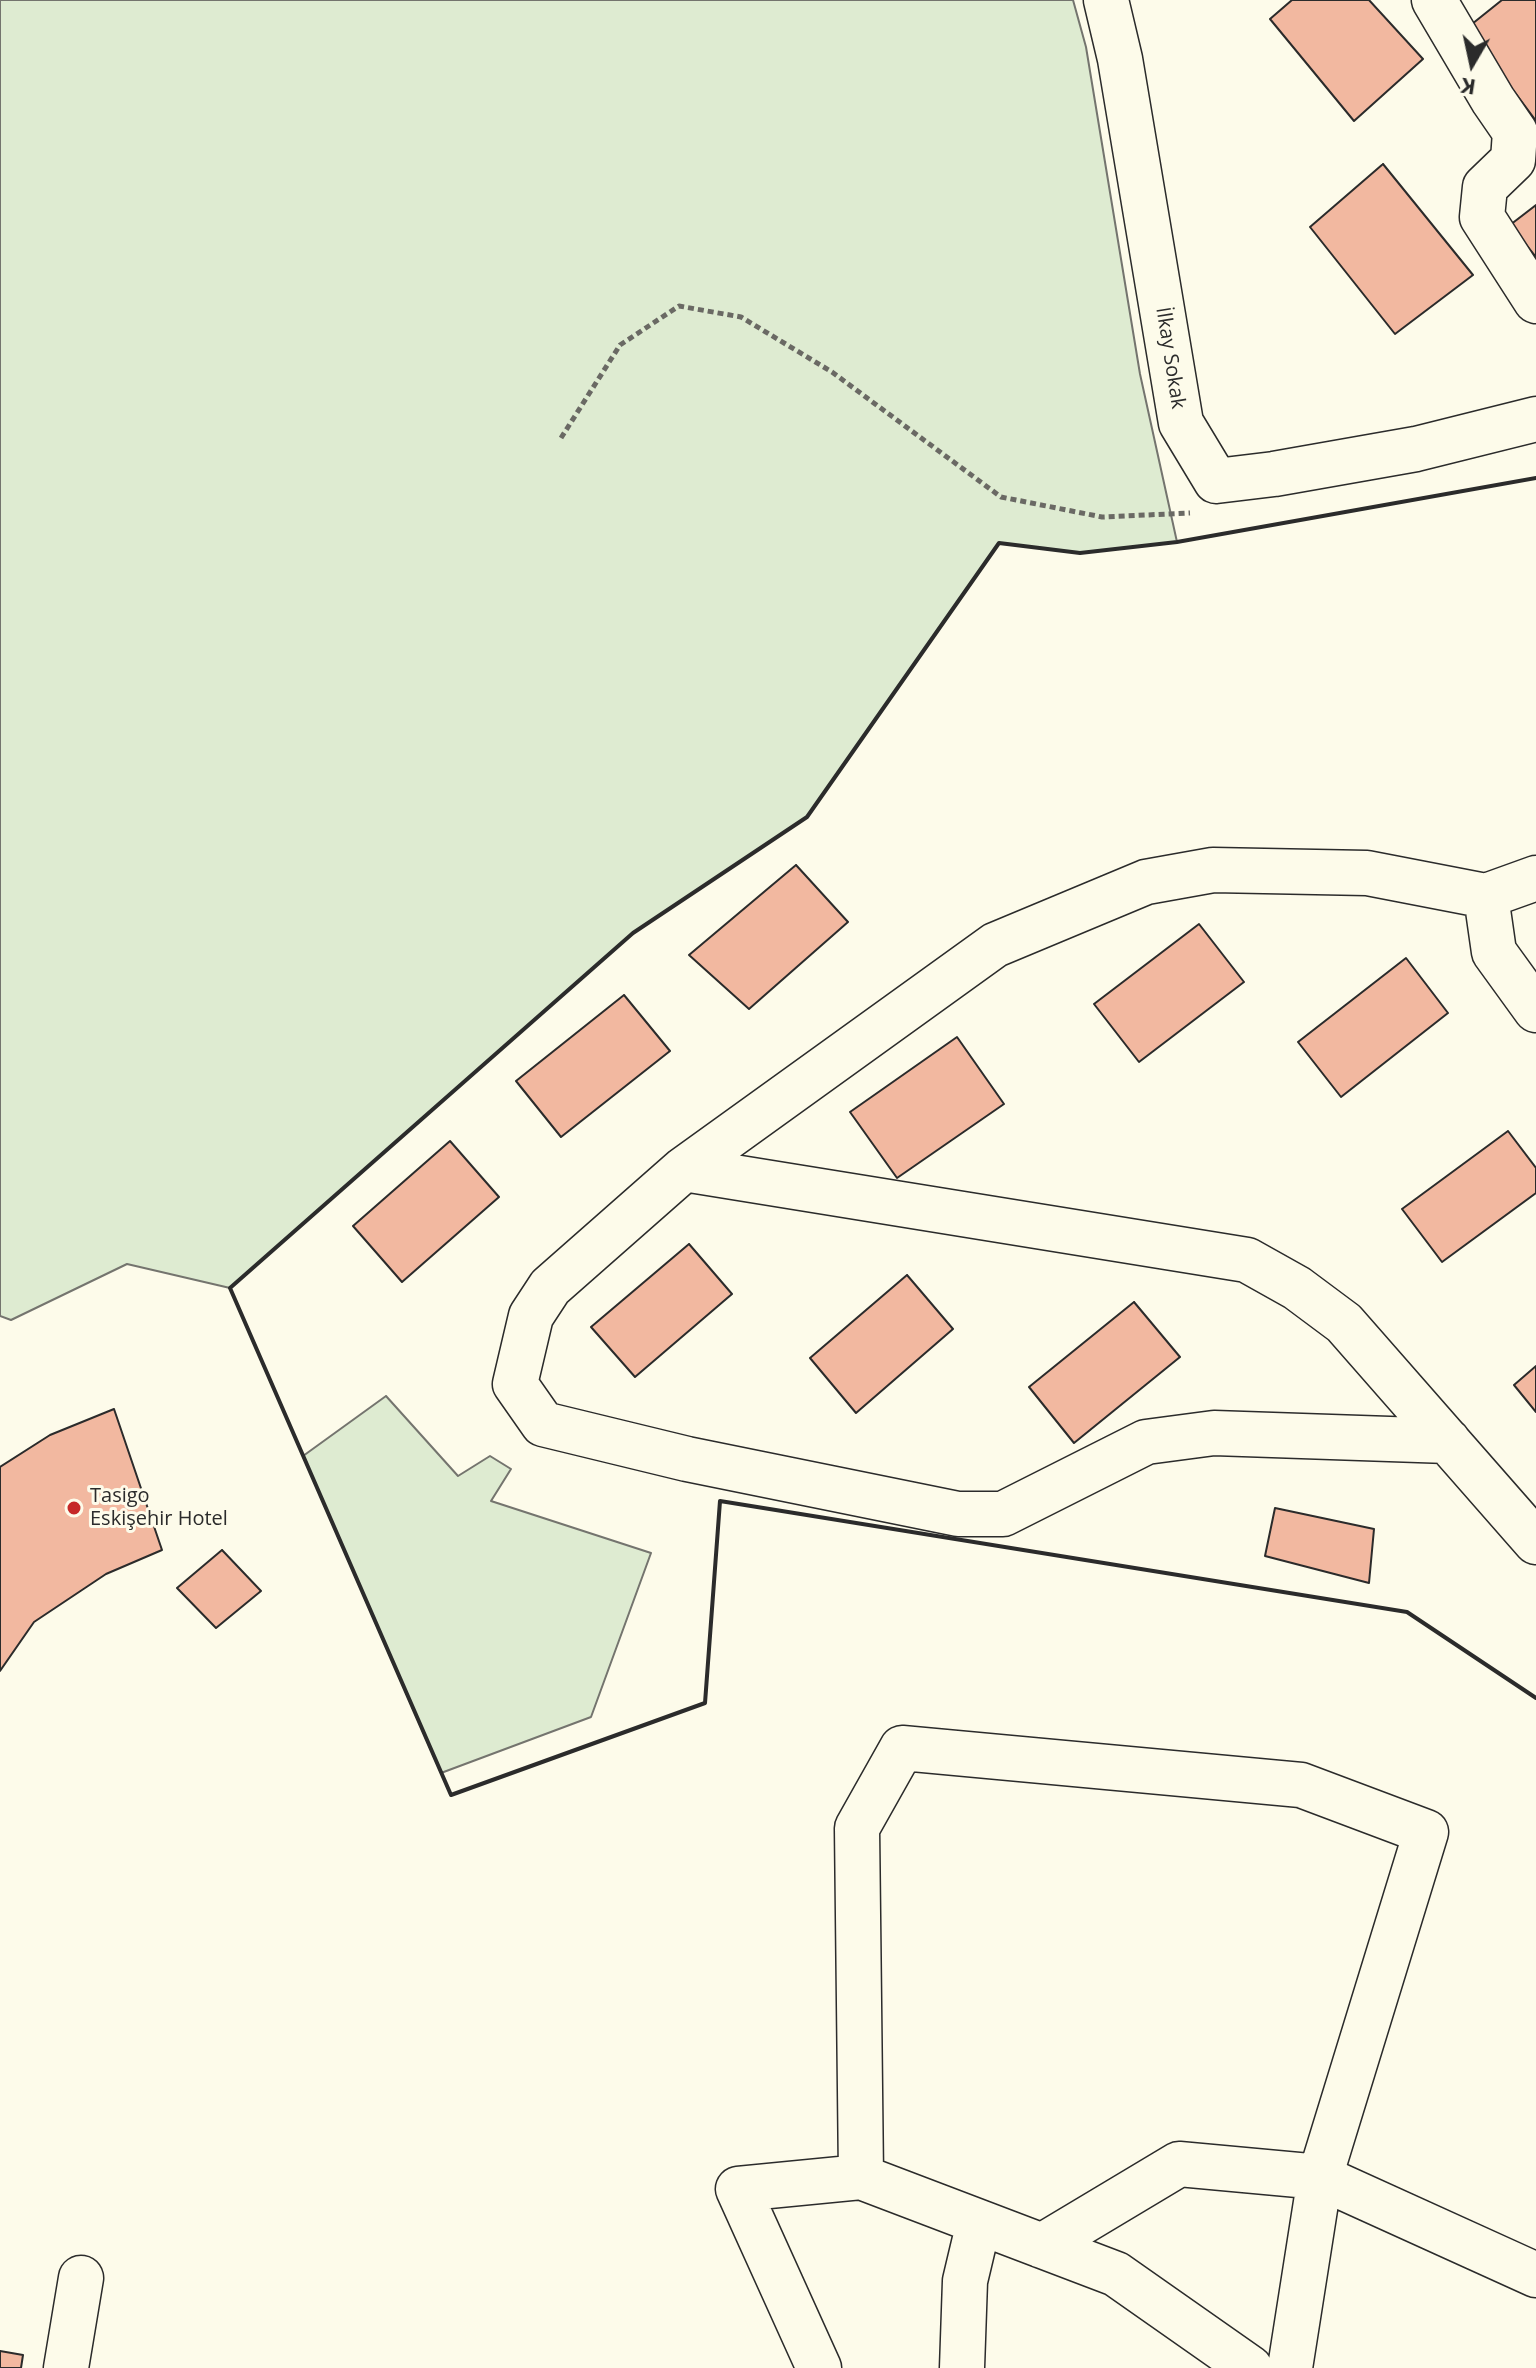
<!DOCTYPE html>
<meta charset="utf-8">
<style>
body{margin:0}
#map{position:relative;width:1536px;height:2368px;overflow:hidden;background:#fdfbea;font-family:"Open Sans",sans-serif}
canvas{display:block}
.north{position:absolute;left:1432px;top:24px;width:80px;height:80px;-webkit-text-stroke:6px #fdfbea;paint-order:stroke;rotate:189deg;font-size:22px;font-weight:700;line-height:32px;text-align:center;color:#2b2b2b}
.north::after{content:'';display:block;margin:auto;width:28px;height:36px;background:#2b2b2b;clip-path:polygon(50% 0,100% 100%,50% 72%,0 100%)}
</style>
<div id="map">
<canvas width="1536" height="2368"></canvas>
<div class="north">K</div>
</div>
<script>
const c = document.querySelector('canvas').getContext('2d');
c.lineJoin = 'round';
function paint(path, color) { c.fillStyle = color; c.fill(path, 'evenodd'); }
const poly = rows => new Path2D(rows.map(r => 'M' + r).join(''));
function trace(path, color, width, dash) { c.strokeStyle = color; c.lineWidth = width; c.lineCap = dash ? 'butt' : 'round'; c.setLineDash(dash || []); c.stroke(path); }
function drawText(font, color, halo, rows, align = 'center') {
  c.font = font + ' "Open Sans",sans-serif'; c.lineWidth = 6; c.setLineDash([]); c.textBaseline = 'middle'; c.strokeStyle = halo; c.fillStyle = color; for (const [text, x, y, turn = 0] of rows) {
    c.save(); c.translate(x, y); c.rotate((+turn || 0) * Math.PI / 180); c.textAlign = isNaN(turn) ? turn : align; if (halo) c.strokeText(text, 0, 0); c.fillText(text, 0, 0); c.restore();
  }
}
const green = poly([
 [0,0,1073,0,1086,47,1140,374,1177,542,1080,553,999,543,807,817,633,933,230,1288,127,1264,11,1320,0,1316,0,0],
 [386,1396,458,1476,490,1456,511,1469,491,1501,651,1553,591,1717,441,1773,303,1456,386,1396]
]);
paint(green, '#deebd1');
trace(green, '#74746e', 2);
const building = poly([
 [1292,0,1369,0,1423,59,1354,121,1270,19,1292,0],
 [1502,0,1536,0,1536,121,1467,28,1502,0],
 [1383,164,1473,275,1395,334,1310,227,1383,164],
 [1536,205,1536,257,1510,225,1536,205],
 [796,865,848,922,749,1009,689,955,796,865],
 [1199,924,1244,982,1139,1062,1094,1004,1199,924],
 [1406,958,1448,1013,1341,1097,1298,1042,1406,958],
 [624,995,670,1051,561,1137,516,1081,624,995],
 [957,1037,1004,1104,897,1178,850,1112,957,1037],
 [1508,1131,1536,1168,1536,1193,1442,1262,1402,1209,1508,1131],
 [450,1141,499,1197,402,1282,353,1226,450,1141],
 [689,1244,732,1294,635,1377,591,1327,689,1244],
 [907,1275,953,1329,856,1413,810,1358,907,1275],
 [1134,1302,1180,1357,1074,1443,1029,1387,1134,1302],
 [1536,1366,1536,1412,1514,1385,1536,1366],
 [114,1409,162,1550,106,1574,34,1622,0,1671,0,1467,50,1435,114,1409],
 [1275,1508,1374,1529,1369,1583,1265,1556,1275,1508],
 [222,1550,261,1591,216,1628,177,1588,222,1550],
 [0,2351,23,2355,21,2368,0,2368,0,2351]
]);
paint(building, '#f2b8a0');
trace(building, '#2b2b2b', 2);
const minor = poly([
 [1106,0,1120,59,1181,423,1216,481,1274,474,1416,449,1536,419],
 [1434,0,1493,100,1515,132,1513,160,1485,187,1482,217,1536,301],
 [1486,896,1494,952,1536,1010],
 [684,1169,1247,1260,1297,1288,1344,1323,1536,1542],
 [1448,1441,1214,1433,1146,1442,1003,1514,958,1514,687,1459,543,1424,515,1384,531,1316,550,1287,684,1169,995,945,1146,882,1213,870,1367,873,1486,896,1536,878],
 [861,2177,857,1828,902,1748,1301,1785,1426,1832,1320,2177,1179,2164,1042,2246],
 [66,2368,81,2278],
 [819,2368,738,2189,861,2177,1116,2274,1250,2368],
 [962,2368,965,2281,979,2222],
 [1290,2368,1320,2177,1536,2275]
]);
trace(minor, '#2b2b2b', 47);
trace(poly([
 [561,438,620,345,679,306,741,317,832,372,1001,497,1102,517,1190,513]
]), '#6a6964', 5, [6, 4]);
trace(minor, '#fdfbea', 44);
trace(poly([
 [1536,478,1177,542,1080,553,999,543,807,817,633,933,230,1288,451,1795,705,1703,720,1501,1407,1612,1536,1698]
]), '#2b2b2b', 4);
for (const [x, y, r, color] of [
 [74,1508,8,"#c62828"]
]) { const dot = new Path2D(); dot.arc(x, y, r, 0, 2 * Math.PI); c.fillStyle = color; c.fill(dot); trace(dot, '#fdfbea', 3); }
drawText('20px', '#2b2b2b', '#fdfbea', [
 ["İlkay Sokak",1170,358,81]
]);
drawText('20px', '#2b2b2b', '#fdfbea', [
 ["Tasigo",90,1496],
 ["Eskişehir Hotel",90,1519]
], 'left');
</script>
